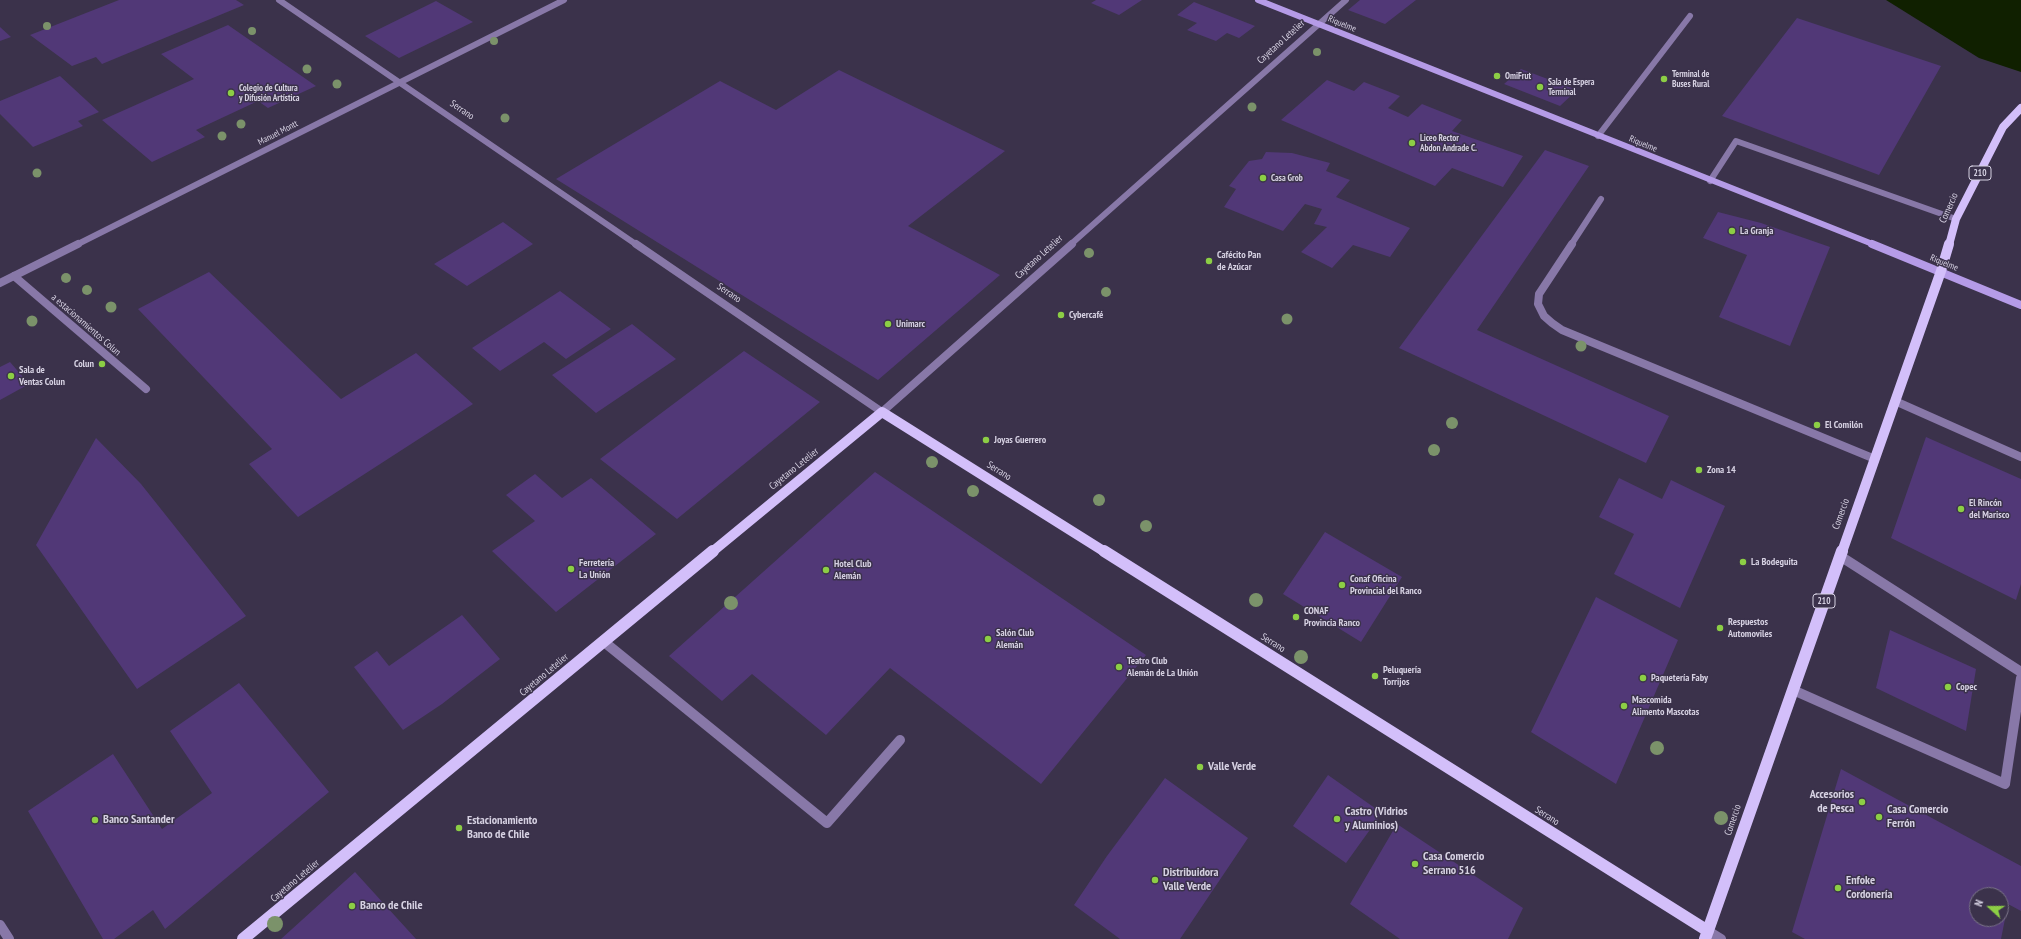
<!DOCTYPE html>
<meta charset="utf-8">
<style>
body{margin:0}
#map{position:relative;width:2021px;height:939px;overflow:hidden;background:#3b324b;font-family:"PT Sans Narrow",sans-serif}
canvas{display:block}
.north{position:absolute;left:1969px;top:887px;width:40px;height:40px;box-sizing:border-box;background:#3b324b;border:1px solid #797287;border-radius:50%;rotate:291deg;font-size:11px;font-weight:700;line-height:16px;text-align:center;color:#d6d1e2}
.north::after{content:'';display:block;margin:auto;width:14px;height:18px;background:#8cce45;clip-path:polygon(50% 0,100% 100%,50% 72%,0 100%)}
</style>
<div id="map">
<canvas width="2021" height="939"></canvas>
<div class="north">N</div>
</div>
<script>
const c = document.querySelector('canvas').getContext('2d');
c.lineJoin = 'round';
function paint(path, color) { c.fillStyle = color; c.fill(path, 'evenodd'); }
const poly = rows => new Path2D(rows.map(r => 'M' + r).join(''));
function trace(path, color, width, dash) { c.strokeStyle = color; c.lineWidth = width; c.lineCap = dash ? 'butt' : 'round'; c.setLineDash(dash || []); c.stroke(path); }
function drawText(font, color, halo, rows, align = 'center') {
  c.font = font + ' "PT Sans Narrow",sans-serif'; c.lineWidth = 3; c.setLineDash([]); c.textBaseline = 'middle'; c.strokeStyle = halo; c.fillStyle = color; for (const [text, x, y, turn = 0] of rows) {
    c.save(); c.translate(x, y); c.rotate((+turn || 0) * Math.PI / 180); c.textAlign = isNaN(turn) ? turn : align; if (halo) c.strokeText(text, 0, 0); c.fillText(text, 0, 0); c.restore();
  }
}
paint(poly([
 [1886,0,2021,0,2021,72,1979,58]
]), '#102000');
paint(poly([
 [119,0,236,0,244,5,102,64,96,57,72,66,30,35],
 [1096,0,1142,0,1119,15,1091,3],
 [1360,0,1416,0,1385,24,1348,10],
 [436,1,473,22,399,58,365,36],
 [1194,2,1255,26,1239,38,1227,33,1216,41,1187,30,1197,23,1177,15],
 [1797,18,1941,66,1879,175,1722,116],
 [228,25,316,86,268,108,258,101,196,130,205,137,152,162,102,120,194,79,161,54],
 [0,27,11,37,0,41],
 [1521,69,1577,90,1560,106,1504,84],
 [839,70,1005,151,908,226,1000,275,878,380,556,179,720,81,776,110],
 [60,76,99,112,78,121,83,126,33,147,0,114,0,101],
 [1327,80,1354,91,1364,82,1400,96,1388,108,1408,117,1422,104,1462,120,1452,131,1523,156,1503,187,1452,168,1435,186,1281,120],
 [1545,150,1589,166,1477,330,1669,416,1646,463,1399,348],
 [1266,152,1292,153,1330,163,1326,171,1350,180,1336,197,1410,228,1390,257,1353,245,1332,268,1301,252,1327,227,1314,224,1322,209,1305,204,1283,231,1224,207,1236,189,1229,186,1249,161,1262,159],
 [1718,212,1761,223,1830,247,1790,346,1719,317,1747,255,1703,238],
 [503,222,533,244,467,286,434,264],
 [209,272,341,399,416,353,473,404,298,517,249,464,272,449,138,309],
 [560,291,611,329,566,359,544,342,500,371,472,348],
 [632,324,676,359,596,413,552,375],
 [744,351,820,402,677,519,600,459],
 [10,362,29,384,0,400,0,367],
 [1926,437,2021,479,2021,584,2016,600,1891,538],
 [96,438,141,484,246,616,137,689,36,545],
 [875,472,1146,655,1041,784,890,668,826,735,752,674,722,701,669,656],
 [535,474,562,498,591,478,656,534,556,612,492,551,535,521,506,495],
 [1619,478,1662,499,1671,480,1725,506,1680,608,1614,574,1634,534,1599,517],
 [1325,532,1402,577,1361,642,1283,594],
 [1596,597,1678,640,1616,784,1531,732],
 [462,615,500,659,442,704,403,730,354,667,377,651,389,666],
 [1890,630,1976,669,1966,731,1876,688],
 [239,683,329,792,165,929,153,910,114,939,103,939,28,811,113,754,162,829,212,793,170,731],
 [1841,769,2021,866,2021,911,2008,904,2001,939,1805,939,1792,932],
 [1977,895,2001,895,2001,919,1977,919],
 [1328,775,1382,813,1346,863,1293,826],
 [1165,778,1248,838,1180,939,1120,939,1074,905,1107,856],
 [1397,824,1523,908,1508,939,1400,939,1350,904],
 [355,872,416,939,281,939]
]), '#513877');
trace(poly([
 [1598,136,1690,16],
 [1710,181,1736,141,1956,219],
 [1571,245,1601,199]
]), '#8878a8', 6);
trace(poly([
 [1572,244,1539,294,1538,304,1544,316,1552,323,1562,330,1875,459],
 [14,276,146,389],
 [1895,401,2021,457]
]), '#8878a8', 8);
trace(poly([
 [1840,556,2021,672],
 [603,641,827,823,900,740],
 [1793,690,2005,784,2021,678]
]), '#8878a8', 10);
trace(poly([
 [1319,24,1346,0],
 [76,245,564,0]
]), '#8878a8', 6);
trace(poly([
 [0,283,78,244]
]), '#8878a8', 8);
trace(poly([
 [279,0,637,245],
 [1070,245,1319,24]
]), '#8878a8', 6);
trace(poly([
 [636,244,882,412,1072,244]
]), '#8878a8', 8);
trace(poly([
 [0,925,9,939],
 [1708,931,1721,939]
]), '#8878a8', 10);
trace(poly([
 [1258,0,1875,245]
]), '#b59be7', 6);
trace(poly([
 [1872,244,2021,305]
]), '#b59be7', 8);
trace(poly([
 [1949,245,1956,219,2003,127,2021,108]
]), '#d3bffa', 8);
trace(poly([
 [712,552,882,412,1105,552],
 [1842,552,1941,271,1949,244]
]), '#d3bffa', 10);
trace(poly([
 [1104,551,1708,931],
 [243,939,713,551],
 [1705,939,1842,551]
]), '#d3bffa', 12);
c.fillStyle = '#7b926a';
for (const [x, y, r] of [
 [47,26,4],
 [252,31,4],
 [494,41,4],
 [1317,52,4],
 [307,69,4.5],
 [337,84,4.5],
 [1252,107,4.5],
 [505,118,4.5],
 [241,124,4.5],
 [222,136,4.5],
 [37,173,4.5],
 [1089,253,5],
 [66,278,5],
 [87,290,5],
 [1106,292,5],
 [111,307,5.5],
 [1287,319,5.5],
 [32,321,5.5],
 [1581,346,5.5],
 [1452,423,6],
 [1434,450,6],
 [932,462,6],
 [973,491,6],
 [1099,500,6],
 [1146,526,6],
 [1256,600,7],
 [731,603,7],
 [1301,657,7],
 [1657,748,7],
 [1721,818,7],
 [275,924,8]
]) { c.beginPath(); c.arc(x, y, r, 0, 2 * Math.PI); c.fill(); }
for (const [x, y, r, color] of [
 [1497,76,4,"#8cce45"],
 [1664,79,4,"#8cce45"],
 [1540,87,4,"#8cce45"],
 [231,93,4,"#8cce45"],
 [1412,143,4,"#8cce45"],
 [1263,178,4,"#8cce45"],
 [1732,231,4,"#8cce45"],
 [1209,261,4,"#8cce45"],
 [1061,315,4,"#8cce45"],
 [888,324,4,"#8cce45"],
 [102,364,4,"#8cce45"],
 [11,376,4,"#8cce45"],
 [1817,425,4,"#8cce45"],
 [986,440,4,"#8cce45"],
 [1699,470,4,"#8cce45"],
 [1961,509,4,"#8cce45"],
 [1743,562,4,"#8cce45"],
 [571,569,4,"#8cce45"],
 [826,570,4,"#8cce45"],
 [1342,585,4,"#8cce45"],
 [1296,617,4,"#8cce45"],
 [1720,628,4,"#8cce45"],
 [988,639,4,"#8cce45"],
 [1119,667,4,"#8cce45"],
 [1375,676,4,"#8cce45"],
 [1643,678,4,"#8cce45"],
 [1948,687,4,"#8cce45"],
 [1624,706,4,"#8cce45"],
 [1200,767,4,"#8cce45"],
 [1862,802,4,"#8cce45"],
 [1879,817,4,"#8cce45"],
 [1337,819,4,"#8cce45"],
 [95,820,4,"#8cce45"],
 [459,828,4,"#8cce45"],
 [1415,864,4,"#8cce45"],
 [1155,880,4,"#8cce45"],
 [1838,888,4,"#8cce45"],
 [352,906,4,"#8cce45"]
]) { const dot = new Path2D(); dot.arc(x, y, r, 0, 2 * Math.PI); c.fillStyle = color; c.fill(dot); trace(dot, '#3b324b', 1.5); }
drawText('9px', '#d6d1e2', '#3b324b', [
 ["Riquelme",1342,24,22],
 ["Manuel Montt",278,133,-27],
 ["Riquelme",1643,144,22],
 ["Riquelme",1944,263,22]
]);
drawText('bold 9px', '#d6d1e2', '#3b324b', [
 ["Terminal de",1672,74],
 ["Buses Rural",1672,84],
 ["OmiFrut",1505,76],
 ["Sala de Espera",1548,82],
 ["Terminal",1548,92],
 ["Colegio de Cultura",239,88],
 ["y Difusión Artística",239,98],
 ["Liceo Rector",1420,138],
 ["Abdon Andrade C.",1420,148],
 ["Casa Grob",1271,178]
], 'left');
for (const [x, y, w] of [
 [1980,173,22],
 [1824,601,22]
]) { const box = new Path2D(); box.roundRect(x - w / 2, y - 7, w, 14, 3); c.fillStyle = '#3b324b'; c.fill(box); trace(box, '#d6d1e2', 1); }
drawText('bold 9px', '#d6d1e2', null, [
 ["210",1980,173],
 ["210",1824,601]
]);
drawText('10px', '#d6d1e2', '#3b324b', [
 ["Cayetano Letelier",1281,42,-42],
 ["Serrano",462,110,34],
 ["Comercio",1949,208,-66],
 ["Cayetano Letelier",1039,257,-42],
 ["Serrano",729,293,34],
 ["a estacionamientos Colun",86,325,41],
 ["Cayetano Letelier",794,469,-39],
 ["Serrano",999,471,32],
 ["Comercio",1841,514,-70],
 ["Serrano",1273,643,32],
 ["Cayetano Letelier",544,675,-40],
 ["Serrano",1547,816,32],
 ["Comercio",1733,820,-71],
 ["Cayetano Letelier",295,881,-40]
]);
drawText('bold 10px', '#d6d1e2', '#3b324b', [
 ["La Granja",1740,231],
 ["Cafécito Pan",1217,255],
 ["de Azúcar",1217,267],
 ["Cybercafé",1069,315],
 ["Unimarc",896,324],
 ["Colun",94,364,"right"],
 ["Sala de",19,370],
 ["Ventas Colun",19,382],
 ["El Comilón",1825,425],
 ["Joyas Guerrero",994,440],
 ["Zona 14",1707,470],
 ["El Rincón",1969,503],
 ["del Marisco",1969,515],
 ["La Bodeguita",1751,562],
 ["Ferretería",579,563],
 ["La Unión",579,575],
 ["Hotel Club",834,564],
 ["Alemán",834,576],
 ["Conaf Oficina",1350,579],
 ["Provincial del Ranco",1350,591],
 ["CONAF",1304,611],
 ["Provincia Ranco",1304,623],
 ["Respuestos",1728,622],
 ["Automoviles",1728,634],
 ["Salón Club",996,633],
 ["Alemán",996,645],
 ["Teatro Club",1127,661],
 ["Alemán de La Unión",1127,673],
 ["Peluquería",1383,670],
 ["Torrijos",1383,682],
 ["Paquetería Faby",1651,678],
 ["Copec",1956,687],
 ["Mascomida",1632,700],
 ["Alimento Mascotas",1632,712]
], 'left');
drawText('bold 12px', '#d6d1e2', '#3b324b', [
 ["Valle Verde",1208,767],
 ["Accesorios",1854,795,"right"],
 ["de Pesca",1854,809,"right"],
 ["Casa Comercio",1887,810],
 ["Ferrón",1887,824],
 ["Castro (Vidrios",1345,812],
 ["y Aluminios)",1345,826],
 ["Banco Santander",103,820],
 ["Estacionamiento",467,821],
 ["Banco de Chile",467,835],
 ["Casa Comercio",1423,857],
 ["Serrano 516",1423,871],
 ["Distribuidora",1163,873],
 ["Valle Verde",1163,887],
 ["Enfoke",1846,881],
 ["Cordonería",1846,895],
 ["Banco de Chile",360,906]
], 'left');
</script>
